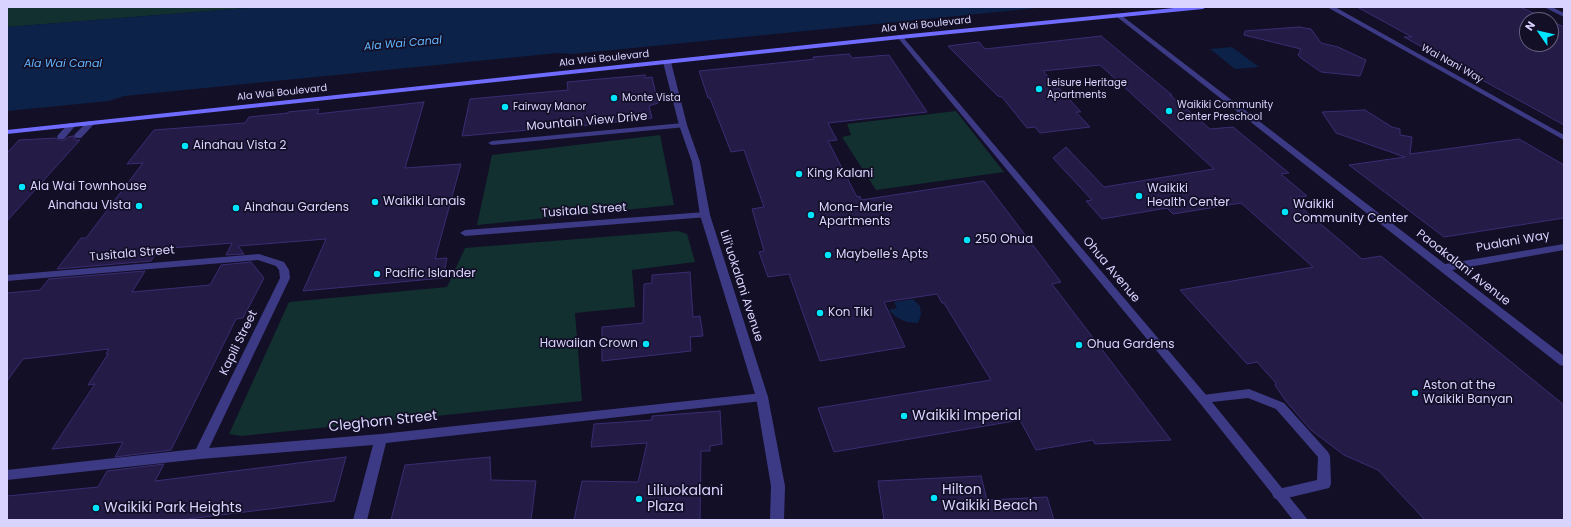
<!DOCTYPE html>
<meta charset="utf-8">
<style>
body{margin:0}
#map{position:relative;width:1571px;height:527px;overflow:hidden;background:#130f26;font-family:Poppins,sans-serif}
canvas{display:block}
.frame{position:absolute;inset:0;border:8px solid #d9d4ff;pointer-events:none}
.north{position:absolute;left:1519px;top:12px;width:40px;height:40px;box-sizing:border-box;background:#130f26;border:1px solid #625e7d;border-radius:50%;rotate:304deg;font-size:11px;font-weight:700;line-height:16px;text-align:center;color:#d9d4ff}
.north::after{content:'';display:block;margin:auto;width:14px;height:18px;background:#00e5ff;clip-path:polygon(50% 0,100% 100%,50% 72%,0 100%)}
</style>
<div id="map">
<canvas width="1571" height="527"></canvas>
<div class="frame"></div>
<div class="north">N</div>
</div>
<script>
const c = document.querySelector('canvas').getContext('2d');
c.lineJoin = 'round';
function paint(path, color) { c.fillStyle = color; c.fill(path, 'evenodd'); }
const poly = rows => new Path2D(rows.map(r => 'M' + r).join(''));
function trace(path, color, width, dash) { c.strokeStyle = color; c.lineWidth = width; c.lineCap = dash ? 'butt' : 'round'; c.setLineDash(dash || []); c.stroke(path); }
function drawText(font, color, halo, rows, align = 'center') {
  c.font = font + ' Poppins,sans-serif'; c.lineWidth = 3.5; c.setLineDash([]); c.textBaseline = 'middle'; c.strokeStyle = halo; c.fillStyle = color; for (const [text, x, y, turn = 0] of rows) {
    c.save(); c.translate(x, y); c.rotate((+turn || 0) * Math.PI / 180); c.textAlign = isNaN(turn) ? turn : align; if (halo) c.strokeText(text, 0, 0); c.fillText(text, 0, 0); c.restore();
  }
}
paint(poly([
 [7,7,259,7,7,27],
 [956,111,1004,172,876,190,842,137,851,135,847,124],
 [660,135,674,205,477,225,492,155],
 [678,231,687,234,695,262,632,270,635,307,575,313,582,401,241,436,229,434,289,302,447,287,465,248]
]), '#12302f');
paint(poly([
 [259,7,1048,7,572,54,558,53,124,96,109,101,7,111,7,27],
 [1232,47,1259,67,1235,69,1210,49],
 [913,299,920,306,921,315,918,323,907,322,896,317,889,310,897,308,894,302]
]), '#0c2248');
const building = poly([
 [1357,7,1520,7,1549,20,1527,20,1527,44,1551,44,1551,21,1564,27,1564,125,1404,37,1412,37,1357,7],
 [1299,27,1311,29,1321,43,1338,47,1366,60,1360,76,1321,72,1301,58,1298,55,1301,49,1244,35,1245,31,1299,27],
 [1101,36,1172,95,1170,95,1210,129,1233,127,1289,173,1281,174,1307,196,1290,198,1362,259,1381,256,1564,405,1564,520,1425,520,1378,470,1344,455,1311,430,1285,400,1275,385,1276,383,1257,362,1247,364,1180,290,1313,267,1241,203,1173,214,1167,208,1102,219,1086,201,1092,200,1053,158,1066,147,1104,187,1214,169,1100,65,1043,71,1081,112,1076,112,1090,127,1040,133,1035,127,1027,128,1002,97,998,96,948,46,979,42,985,49,1101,36],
 [849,54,852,58,889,55,927,112,828,123,837,140,828,141,857,197,860,196,861,200,984,181,1061,282,1052,284,1171,440,1095,444,1093,440,1036,450,1020,420,834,452,818,408,991,380,944,303,942,303,937,294,884,302,905,347,820,361,789,274,768,277,759,252,764,251,752,209,764,207,744,150,731,152,710,98,708,98,699,71,807,60,814,59,813,57,849,54],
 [645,75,645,78,652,77,658,103,649,106,652,118,572,127,572,126,462,136,470,99,568,90,567,82,645,75],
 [424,102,405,168,461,164,435,259,447,258,443,278,303,291,326,239,238,246,244,254,226,255,232,243,159,249,151,261,57,269,81,238,86,238,143,163,127,164,154,130,245,123,249,117,288,113,288,112,319,109,317,114,424,102],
 [1365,110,1392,127,1400,129,1400,135,1412,137,1410,154,1519,139,1564,165,1564,218,1444,237,1349,165,1405,157,1336,133,1322,112,1365,110],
 [73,136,75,140,80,140,7,221,7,153,19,140,56,138,58,140,64,140,68,137,73,136],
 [251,262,264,278,243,318,236,319,171,450,115,457,123,442,52,449,95,384,88,385,108,354,106,354,109,349,23,359,7,381,7,293,40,290,49,279,145,271,132,292,210,285,221,265,251,262],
 [690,272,693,317,700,316,703,336,690,337,691,351,602,361,602,327,643,323,644,284,652,283,652,275,690,272],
 [720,411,722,444,710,446,710,451,701,451,700,520,574,520,582,481,638,482,647,443,591,447,594,424,652,420,652,416,720,411],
 [346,457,334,501,180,520,7,520,7,496,98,487,107,471,164,464,155,481,346,457],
 [490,457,491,480,536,481,531,520,391,520,405,465,490,457],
 [981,476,987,500,1047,497,1054,520,884,520,878,481,981,476]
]);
paint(building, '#241b47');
trace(building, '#3b2d73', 1);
paint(poly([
 [88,121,94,121,95,123,81,138,75,138,74,136,75,134,88,121],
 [69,123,75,123,76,125,64,139,58,139,57,137,58,135,69,123],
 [683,123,687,125,686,127,492,145,488,143,492,141,683,123],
 [705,212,708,213,710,215,708,217,465,236,460,233,465,230,705,212],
 [259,254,284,262,289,270,290,278,209,448,381,434,762,393,766,394,768,397,766,400,762,401,386,443,367,520,353,520,373,445,200,459,7,480,7,470,196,449,280,278,279,270,276,266,258,260,7,281,7,275,259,254],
 [1249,389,1284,403,1328,452,1330,456,1331,484,1329,488,1279,500,1274,498,1272,494,1274,490,1317,480,1318,457,1276,409,1248,398,1203,403,1199,402,1197,399,1199,396,1203,395,1249,389]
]), '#3d3a85');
paint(poly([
 [1327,7,1335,7,1564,135,1564,140,1327,7],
 [1544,7,1552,7,1564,13,1564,17,1544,7],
 [1117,15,1121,15,1445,264,1564,244,1564,250,1452,270,1564,356,1564,366,1560,365,1117,17,1117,15],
 [898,36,902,36,1207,396,1308,520,1293,520,1199,402,898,38,898,36],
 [664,60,667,60,671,62,687,125,700,162,710,215,768,397,785,486,784,520,770,520,771,486,756,397,700,215,692,162,679,125,663,62,664,60]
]), '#3d3a85');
paint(poly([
 [1184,7,1206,7,1203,9,900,39,7,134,7,130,900,35,1184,7]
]), '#6f6bff');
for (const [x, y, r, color] of [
 [1039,89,4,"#00e5ff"],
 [614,98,4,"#00e5ff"],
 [505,107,4,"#00e5ff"],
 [1169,111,4,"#00e5ff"],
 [185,146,4,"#00e5ff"],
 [799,174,4,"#00e5ff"],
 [22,187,4,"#00e5ff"],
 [1139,196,4,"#00e5ff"],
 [375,202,4,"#00e5ff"],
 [139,206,4,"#00e5ff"],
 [236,208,4,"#00e5ff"],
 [1285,212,4,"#00e5ff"],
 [811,215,4,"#00e5ff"],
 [967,240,4,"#00e5ff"],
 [828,255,4,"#00e5ff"],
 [377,274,4,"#00e5ff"],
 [820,313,4,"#00e5ff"],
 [646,344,4,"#00e5ff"],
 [1079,345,4,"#00e5ff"],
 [1415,393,4,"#00e5ff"],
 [904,416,4,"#00e5ff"],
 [934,498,4,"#00e5ff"],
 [639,499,4,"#00e5ff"],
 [96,508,4,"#00e5ff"]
]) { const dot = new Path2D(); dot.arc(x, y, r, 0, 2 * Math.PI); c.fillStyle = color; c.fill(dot); trace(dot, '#130f26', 1.5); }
drawText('10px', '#d9d4ff', '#130f26', [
 ["Ala Wai Boulevard",926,25,-6],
 ["Ala Wai Boulevard",604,59,-6],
 ["Wai Nani Way",1452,64,29],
 ["Ala Wai Boulevard",282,93,-6]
]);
drawText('10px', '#d9d4ff', '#130f26', [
 ["Leisure Heritage",1047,83],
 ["Apartments",1047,95],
 ["Monte Vista",622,98],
 ["Waikiki Community",1177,105],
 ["Center Preschool",1177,117],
 ["Fairway Manor",513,107]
], 'left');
drawText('italic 11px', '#62b6ff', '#130f26', [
 ["Ala Wai Canal",403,44,-5],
 ["Ala Wai Canal",63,64]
]);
drawText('12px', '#d9d4ff', '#130f26', [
 ["Mountain View Drive",587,122,-5],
 ["Tusitala Street",584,211,-4],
 ["Pualani Way",1513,242,-10],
 ["Tusitala Street",132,254,-5],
 ["Paoakalani Avenue",1463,268,38],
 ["Ohua Avenue",1111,270,50],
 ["Liliʻuokalani Avenue",741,286,72],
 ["Kapili Street",239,343,-64]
]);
drawText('12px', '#d9d4ff', '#130f26', [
 ["Ainahau Vista 2",193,146],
 ["King Kalani",807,174],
 ["Ala Wai Townhouse",30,187],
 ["Waikiki",1147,189],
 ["Health Center",1147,203],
 ["Waikiki Lanais",383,202],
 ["Waikiki",1293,205],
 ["Community Center",1293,219],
 ["Ainahau Vista",131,206,"right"],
 ["Ainahau Gardens",244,208],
 ["Mona-Marie",819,208],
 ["Apartments",819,222],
 ["250 Ohua",975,240],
 ["Maybelle's Apts",836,255],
 ["Pacific Islander",385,274],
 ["Kon Tiki",828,313],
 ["Hawaiian Crown",638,344,"right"],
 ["Ohua Gardens",1087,345],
 ["Aston at the",1423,386],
 ["Waikiki Banyan",1423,400]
], 'left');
drawText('14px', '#d9d4ff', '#130f26', [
 ["Waikiki Imperial",912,416],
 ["Hilton",942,490],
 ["Waikiki Beach",942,506],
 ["Liliuokalani",647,491],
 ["Plaza",647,507],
 ["Waikiki Park Heights",104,508]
], 'left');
drawText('14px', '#d9d4ff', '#130f26', [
 ["Cleghorn Street",383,422,-6]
]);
</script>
